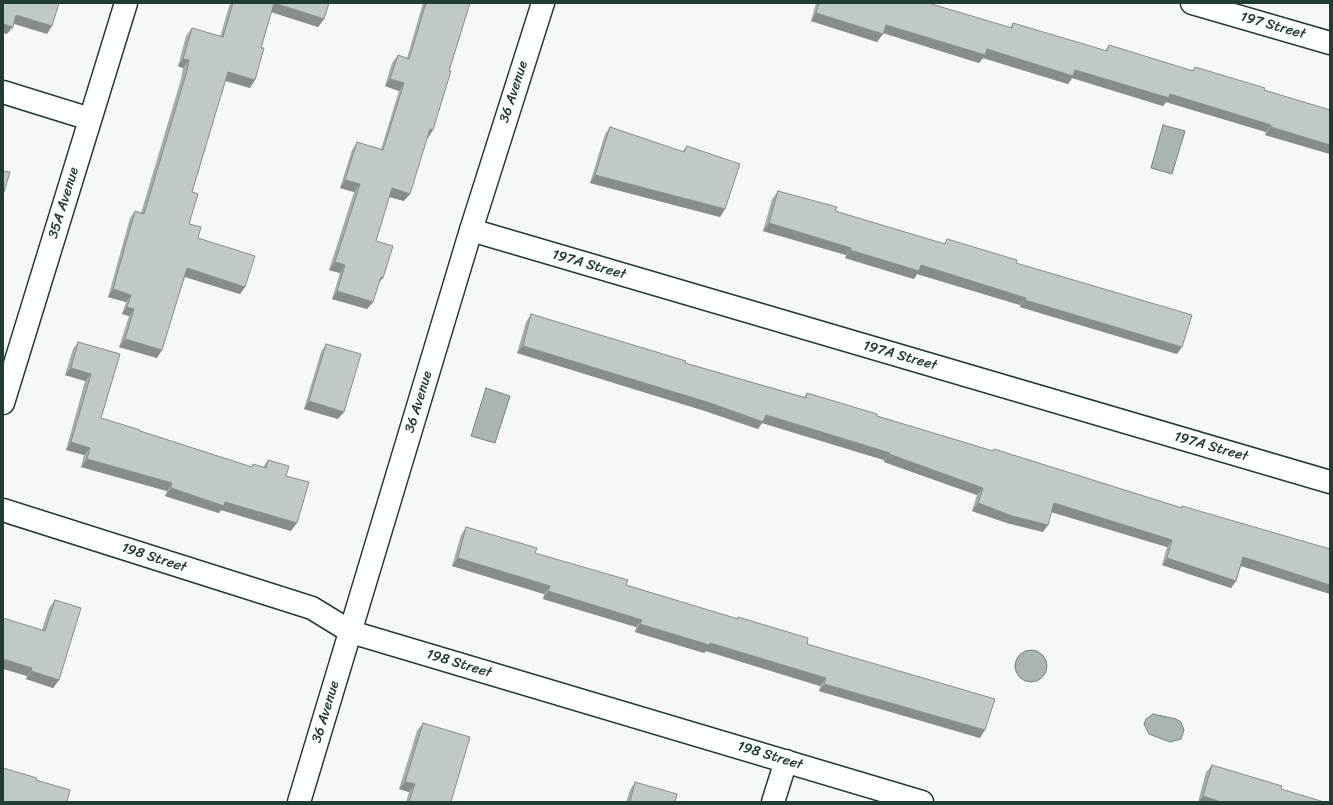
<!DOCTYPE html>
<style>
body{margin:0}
#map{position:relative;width:1333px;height:805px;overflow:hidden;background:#f6f7f7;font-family:Sriracha,sans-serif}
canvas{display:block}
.frame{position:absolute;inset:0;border:4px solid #1f3d34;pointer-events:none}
</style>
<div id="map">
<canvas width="1333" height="805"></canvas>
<div class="frame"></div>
</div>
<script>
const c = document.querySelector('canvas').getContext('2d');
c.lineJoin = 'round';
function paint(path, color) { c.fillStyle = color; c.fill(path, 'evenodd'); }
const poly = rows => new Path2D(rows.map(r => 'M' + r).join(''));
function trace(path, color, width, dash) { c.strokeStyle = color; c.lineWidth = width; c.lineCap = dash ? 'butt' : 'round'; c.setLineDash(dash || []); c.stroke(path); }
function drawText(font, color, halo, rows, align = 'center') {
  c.font = font + ' Sriracha,sans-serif'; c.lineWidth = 3; c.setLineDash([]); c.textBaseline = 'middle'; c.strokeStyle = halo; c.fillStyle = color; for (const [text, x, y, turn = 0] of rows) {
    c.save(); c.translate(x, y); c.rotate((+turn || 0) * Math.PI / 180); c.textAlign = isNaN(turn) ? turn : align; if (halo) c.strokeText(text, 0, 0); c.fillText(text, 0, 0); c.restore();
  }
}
const water = poly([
 [1163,125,1185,131,1172,174,1151,168,1163,125],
 [486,388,510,396,495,443,471,436,486,388],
 '1015 666a16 16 0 1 1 32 0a16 16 0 1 1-32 0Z',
 [1153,714,1176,719,1181,722,1184,730,1181,739,1170,742,1149,734,1144,724,1146,719,1153,714]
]);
paint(water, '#aab5b1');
trace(water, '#72857f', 1);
const street = poly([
 [1192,3,1330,43],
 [3,92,90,119],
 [471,230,1330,482],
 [3,403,126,3],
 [3,510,312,608,351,632,922,802],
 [773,802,786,761]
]);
const secondary = poly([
 [299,802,471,230,543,3]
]);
trace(street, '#1f3d34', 25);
trace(secondary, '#1f3d34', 25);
trace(street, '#fff', 22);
trace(secondary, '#fff', 22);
paint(poly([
 [230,3,329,3,324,19,318,27,271,12,250,88,225,81,192,192,189,224,198,238,245,287,240,294,185,277,157,358,119,347,129,316,122,314,126,302,108,297,130,218,135,211,141,213,181,79,183,68,178,66,186,36,192,28,220,37],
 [423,3,470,3,428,138,427,138,404,201,389,197,376,241,378,284,373,302,367,309,332,299,340,273,329,270,354,192,340,188,352,150,357,142,381,149,399,91,385,86,392,63,398,55,407,58],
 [816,3,928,3,1010,28,1013,23,1105,51,1109,45,1192,71,1195,67,1264,90,1330,110,1330,154,1265,135,1266,132,1166,102,1163,106,1072,78,1068,84,983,58,979,63,883,33,877,42,811,21],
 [610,127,682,152,687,146,725,209,720,217,590,183,605,134],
 [778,191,835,211,944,244,947,239,1016,263,1177,354,1020,307,1020,305,917,274,914,279,845,258,846,255,763,231,772,199],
 [531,314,685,363,804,397,807,393,877,416,993,451,994,449,1181,508,1182,506,1330,594,1241,566,1236,581,1231,588,1162,565,1167,547,1051,512,1043,532,1007,523,972,511,977,495,884,462,884,460,762,423,758,429,705,411,517,353,526,322],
 [78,342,120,354,101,418,251,467,253,464,263,467,268,460,286,476,291,531,221,510,219,513,165,496,167,491,81,467,84,455,66,450,85,381,65,375,73,349],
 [326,344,338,419,304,409,321,352],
 [466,527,535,553,626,585,737,619,738,617,807,644,980,738,819,691,820,686,706,651,704,653,635,632,636,627,543,599,544,594,452,566,461,535],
 [55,600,59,680,53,688,26,679,49,608],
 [423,723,451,802,406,802,409,792,399,789,417,731],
 [1212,765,1281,789,1324,802,1198,802,1206,772],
 [635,782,675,802,626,802,630,790]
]), '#a5adaa');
paint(poly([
 [274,3,324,19,318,27,268,11],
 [816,13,883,34,877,42,811,21],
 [16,15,52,26,47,34,11,23],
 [3,24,13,27,7,34,3,33],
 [886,25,987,49,1075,70,1170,94,1271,125,1266,132,1166,102,1163,106,1072,78,1068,84,983,58,979,63,880,32],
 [183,59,189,60,183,68,178,66],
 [228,72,255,80,250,88,223,80],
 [390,79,404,83,399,91,385,86],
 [1271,127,1330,145,1330,154,1265,135],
 [430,129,433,130,428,138,424,137],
 [595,175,725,209,720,217,590,183],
 [345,180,360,184,354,192,340,188],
 [392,188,410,194,404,201,386,196],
 [769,223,851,248,846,255,763,231],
 [850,250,921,265,1026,298,1020,305,917,274,914,279,845,258],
 [335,262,345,265,340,273,329,270],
 [187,268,245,287,240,294,182,276],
 [381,277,383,278,377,285],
 [113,289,131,295,126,302,108,297],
 [337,291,373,302,367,309,332,299],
 [1025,300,1182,347,1177,354,1020,307],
 [127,307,134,309,129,316,122,314],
 [125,339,162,350,157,358,119,347],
 [523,346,766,415,890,453,884,460,762,423,758,429,705,411,517,353],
 [71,368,91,374,85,381,65,375],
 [309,401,344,412,338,419,304,409],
 [71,442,90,448,84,455,66,450],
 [889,454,983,488,977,495,884,462],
 [87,459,172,483,167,491,81,467],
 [171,488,225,502,297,523,291,531,221,510,219,513,165,496],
 [978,503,1048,525,1043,532,1007,523,972,511],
 [1054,503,1172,540,1167,547,1048,511],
 [1243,557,1330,585,1330,594,1238,565],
 [458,558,550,586,544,594,452,566],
 [1167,558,1236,581,1231,588,1162,565],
 [548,591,642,620,636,627,543,599],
 [640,624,710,643,826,678,820,686,706,651,704,653,635,632],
 [3,659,32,668,27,676,3,669],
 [31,671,59,680,53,688,26,679],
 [824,684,985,730,980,738,819,691],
 [405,782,415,784,409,792,399,789],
 [1203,796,1221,802,1199,802]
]), '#868d8b');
const building = poly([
 [3,3,59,3,52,26,16,15,13,27,3,24,3,3],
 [233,3,329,3,324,19,274,3,261,48,264,48,255,80,228,72,192,192,198,194,189,224,201,227,198,238,255,256,245,287,187,268,162,350,125,339,134,309,127,307,131,295,113,289,135,211,144,214,187,71,189,60,183,59,192,28,223,37,233,3],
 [426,3,470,3,449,71,451,71,433,130,430,129,410,194,392,188,376,241,393,246,383,278,381,277,373,302,337,291,345,265,335,262,360,184,345,180,357,142,383,150,404,83,390,79,398,55,409,59,426,3],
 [819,3,928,3,1012,28,1013,23,1107,51,1109,45,1193,71,1195,67,1265,88,1264,90,1330,110,1330,145,1271,127,1271,125,1170,94,1169,98,1075,70,1073,76,987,49,985,55,886,25,883,34,816,13,819,3],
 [610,127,684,152,687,146,740,164,725,209,595,175,610,127],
 [3,171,10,172,3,195,3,171],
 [778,191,837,207,835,211,945,244,947,239,1017,260,1016,263,1192,315,1182,347,1025,300,1026,298,921,265,919,271,850,250,851,248,769,223,778,191],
 [531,314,686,361,685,363,806,398,807,393,877,414,877,416,993,451,994,449,1182,508,1182,506,1330,549,1330,585,1243,557,1236,581,1167,558,1172,540,1054,503,1048,525,1012,516,978,503,983,488,889,454,890,453,766,415,763,422,710,403,523,346,531,314],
 [78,342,120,354,101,418,140,430,140,431,252,467,253,464,266,468,268,460,289,466,286,476,309,482,297,523,225,502,224,506,171,488,172,483,87,459,90,448,71,442,91,374,71,368,78,342],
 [326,344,361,354,344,412,309,401,326,344],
 [466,527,537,548,535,553,628,580,626,585,738,619,738,617,808,638,807,644,995,699,985,730,824,684,826,678,710,643,709,645,640,624,642,620,548,591,550,586,458,558,466,527],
 [55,600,81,608,59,680,31,671,32,668,3,659,3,618,45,631,55,600],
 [423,723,470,737,451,802,409,802,415,784,405,782,423,723],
 [1212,765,1282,786,1281,789,1324,802,1221,802,1203,796,1212,765],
 [3,768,37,778,36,780,70,790,67,802,3,802,3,768],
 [635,782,677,794,675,802,630,802,635,782]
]);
paint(building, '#c0c9c6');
trace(building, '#868d8b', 1);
drawText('14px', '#1f3d34', '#fff', [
 ["197 Street",1273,26,16],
 ["36 Avenue",514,92,-72],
 ["35A Avenue",64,203,-73],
 ["197A Street",589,265,16],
 ["197A Street",900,356,16],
 ["36 Avenue",419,402,-73],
 ["197A Street",1211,447,16],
 ["198 Street",154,558,18],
 ["198 Street",459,664,17],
 ["36 Avenue",326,712,-73],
 ["198 Street",770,756,17]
]);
</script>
